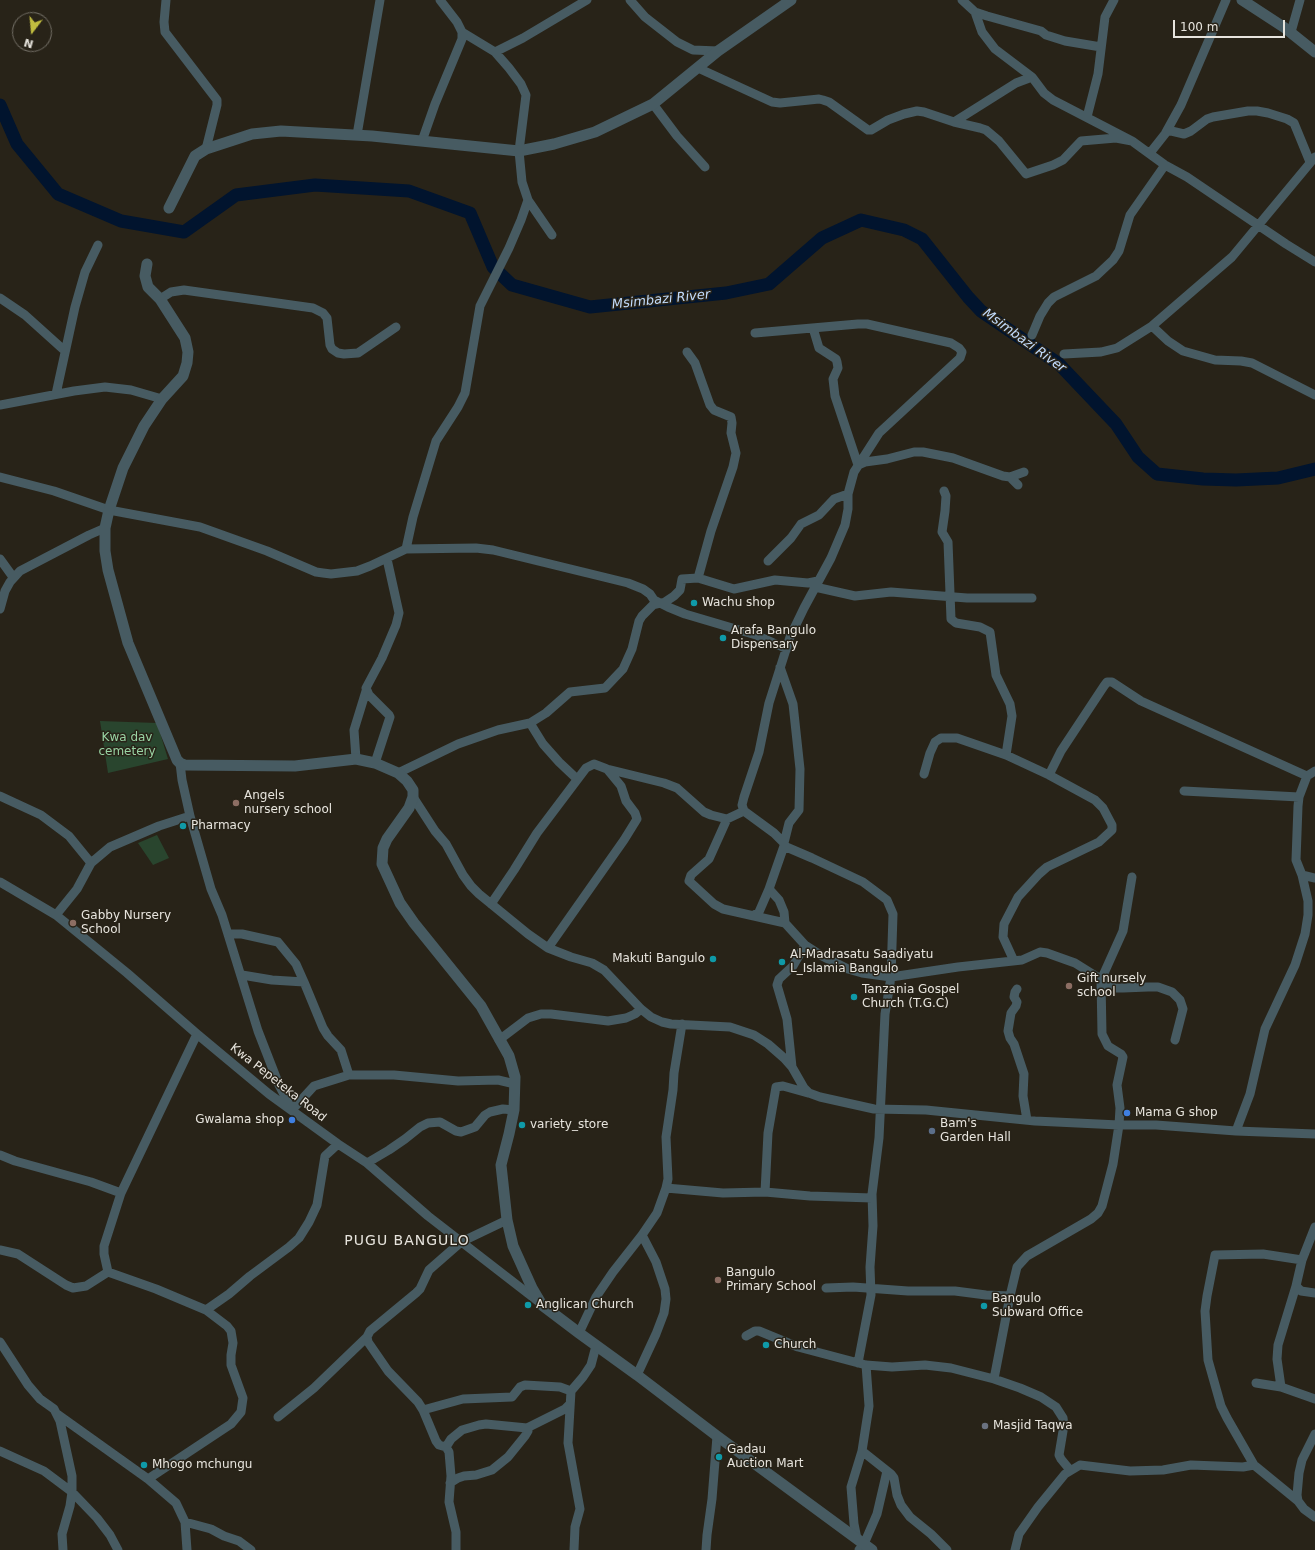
<!DOCTYPE html>
<style>
body{margin:0}
#map{position:relative;width:1315px;height:1550px;overflow:hidden;background:#282318;font-family:"DejaVu Sans",sans-serif}
canvas{display:block}
.north{position:absolute;left:12px;top:12px;width:40px;height:40px;box-sizing:border-box;background:#282318;border:1px solid #747067;border-radius:50%;rotate:196deg;font-size:11px;font-weight:700;line-height:16px;text-align:center;color:#e7e4dd}
.north::after{content:'';display:block;margin:auto;width:14px;height:18px;background:#c2bd3f;clip-path:polygon(50% 0,100% 100%,50% 72%,0 100%)}
.scale{position:absolute;left:1173px;top:20px;width:112px;height:18px;box-sizing:border-box;border:2px solid #e7e4dd;border-top:0;padding-left:5px;font-size:12px;line-height:14px;white-space:nowrap;color:#e7e4dd;-webkit-text-stroke:3px #282318;paint-order:stroke}
</style>
<div id="map">
<canvas width="1315" height="1550"></canvas>
<div class="north">N</div>
<div class="scale">100 m</div>
</div>
<script>
const c = document.querySelector('canvas').getContext('2d');
c.lineJoin = 'round';
function paint(path, color) { c.fillStyle = color; c.fill(path, 'evenodd'); }
const poly = rows => new Path2D(rows.map(r => 'M' + r).join(''));
function trace(path, color, width, dash) { c.strokeStyle = color; c.lineWidth = width; c.lineCap = dash ? 'butt' : 'round'; c.setLineDash(dash || []); c.stroke(path); }
function drawText(font, color, halo, rows, align = 'center') {
  c.font = font + ' "DejaVu Sans",sans-serif'; c.lineWidth = 3; c.setLineDash([]); c.textBaseline = 'middle'; c.strokeStyle = halo; c.fillStyle = color; for (const [text, x, y, turn = 0] of rows) {
    c.save(); c.translate(x, y); c.rotate((+turn || 0) * Math.PI / 180); c.textAlign = isNaN(turn) ? turn : align; if (halo) c.strokeText(text, 0, 0); c.fillText(text, 0, 0); c.restore();
  }
}
paint(poly([
 [100,721,157,723,168,759,108,773],
 [157,835,169,858,153,865,138,843]
]), '#29452e');
trace(poly([
 [0,105,17,144,58,194,121,221,184,232,236,195,315,185,409,191,470,213,493,267,512,285,590,307,726,293,769,284,822,238,861,220,904,230,922,239,968,297,981,311,1059,364,1116,424,1138,457,1157,474,1203,479,1236,480,1278,478,1315,469]
]), '#01142e', 13);
trace(poly([
 [166,0,164,22,165,32,217,100,217,105,206,149],
 [630,0,645,17,677,42,693,50,718,51],
 [962,0,975,12,982,32,995,49,1032,77,1044,93,1053,100,1132,141,1165,165,1187,177,1286,244,1315,262],
 [975,12,987,16,1041,31,1046,35,1065,41,1101,47],
 [462,32,495,52,509,68,521,84,526,95,519,151,522,182,528,200,552,235],
 [1291,32,1300,0],
 [495,52,523,38,587,0],
 [698,68,772,102,780,103,819,99,823,100,829,102,868,130,871,130,888,120,904,114,917,111,924,112,954,122,980,128,986,130,999,141,1026,174,1053,165,1063,160,1081,141,1116,138,1132,141],
 [653,104,677,136,705,167],
 [1087,117,1098,74,1105,17,1114,0],
 [954,122,1016,83,1032,77],
 [1167,130,1184,134,1191,131,1207,119,1213,117,1248,111,1257,111,1268,113,1287,119,1294,123,1310,162],
 [357,135,380,0],
 [422,141,435,104,462,39,462,32,457,22,440,0],
 [1150,153,1165,134,1181,105,1226,0],
 [0,298,25,315,65,351],
 [160,299,171,292,184,290,313,308,323,313,327,318,330,345,332,349,338,353,344,354,358,353,396,327],
 [1152,326,1168,341,1183,351,1215,360,1241,361,1252,363,1315,395],
 [813,328,819,348,836,359,837,362,838,368,833,379,835,396,858,465],
 [755,333,858,324,867,324,951,343,959,348,962,352,960,358,879,433,854,472,848,494,848,509,845,525,831,558,804,608,790,637,769,703,759,752,744,797,742,805,744,811,774,833,784,843,784,846,769,889,779,900,784,912,785,923,805,945,793,966,779,979,777,985,787,1019,792,1067],
 [1032,335,1040,316,1048,303,1054,297,1096,276,1113,260,1119,251,1130,215,1165,165],
 [687,352,695,363,710,405,714,410,731,417,732,423,731,433,736,453,733,467,711,531,698,578],
 [1064,354,1101,352,1117,348,1152,326,1232,257,1315,157],
 [56,394,75,307,85,272,98,245],
 [0,405,74,391,105,387,131,390,162,399],
 [858,465,865,462,887,459,914,452,923,452,953,458,1003,476,1010,477,1018,485],
 [0,477,54,491,109,510,200,527,267,551,316,572,323,573,331,574,357,571,370,566,406,549,476,548,493,550,628,583,643,589,650,594,654,600,668,607,685,614,756,635,787,649],
 [1010,477,1024,472],
 [944,491,946,496,945,511,942,532,948,542,951,619,956,623,980,627,990,632,996,675,1010,704,1012,716,1006,755],
 [406,549,413,517,436,441,458,407,465,393,480,306,509,248,521,220,528,200],
 [0,559,13,577],
 [768,561,791,538,801,524,819,515,834,499,848,494],
 [815,587,855,596,891,592,967,598,1032,598],
 [0,609,5,591,10,582,20,571,89,535,105,528],
 [780,667,793,704,800,769,799,810,789,823,784,843],
 [530,723,543,744,559,762,577,779],
 [356,759,354,730,366,691],
 [180,763,182,780,190,816,211,889,222,915,258,1031,279,1085,292,1110,314,1086,349,1075,394,1075,458,1081,498,1080,515,1084],
 [375,763,390,717,389,715,369,695,366,688,382,658,396,625,399,613,387,559],
 [398,773,458,744,498,730,530,723,546,713,570,692,605,688,623,669,632,649,639,621,642,616,653,605,665,602,674,596,680,590,682,579,698,578,734,589,775,580,808,583,818,581],
 [924,774,930,753,935,742,941,738,957,738,1006,755,1049,775,1095,800,1103,808,1112,825,1112,830,1099,842,1047,867,1039,874,1018,897,1004,924,1003,937,1014,961],
 [1049,775,1061,751,1104,686,1107,682,1112,682,1141,701,1307,776],
 [1184,791,1299,797],
 [0,796,41,815,69,836,91,863],
 [413,797,435,831,446,844,463,875,471,886,479,894,528,934,548,948,571,957,592,963,604,970,641,1009,651,1017,662,1022,671,1024,730,1027,754,1035,768,1044,784,1058,792,1067,804,1088,809,1093,820,1097,874,1109,926,1110,1035,1121,1119,1125,1156,1125,1236,1131,1315,1134],
 [727,819,709,859,691,875,689,881,714,904,723,909,785,923],
 [784,846,812,858,863,882,887,900,893,914,891,977,885,1014,879,1138,872,1194,873,1226,870,1267,871,1295,858,1363],
 [1302,875,1315,878],
 [0,882,56,915,127,973,197,1034,269,1094,338,1144,367,1163,428,1216,539,1302],
 [491,904,514,870,537,833,586,768,594,764,607,769,664,783,677,788,704,812,711,815,727,819,744,811],
 [56,915,77,889,91,863,110,847,159,826,190,816],
 [754,915,759,912,769,889],
 [228,934,242,934,278,942,296,964,304,982],
 [805,945,822,956,848,969,862,973,891,977,958,967,1022,960,1040,952,1047,953,1075,963,1115,988,1123,988,1148,987,1158,987,1172,992,1180,1000,1183,1009,1175,1040],
 [548,948,624,840,637,819,635,813,626,801,621,786,607,769],
 [242,975,272,980,304,982,323,1028,328,1036,341,1050,349,1075],
 [1017,989,1015,992,1014,997,1017,1002,1016,1006,1011,1013,1008,1031,1010,1038,1014,1044,1024,1074,1023,1096,1027,1120],
 [499,1040,528,1018,541,1014,551,1014,608,1021,626,1018,635,1014,641,1009],
 [1236,1131,1250,1094,1265,1029,1295,965,1305,934,1308,915,1308,901,1302,875,1296,860,1298,806,1299,797,1307,776,1315,771],
 [0,1155,15,1161,91,1182,121,1193],
 [367,1163,389,1150,405,1139,420,1127,428,1123,440,1122,456,1131,461,1132,475,1127,485,1115,490,1112,503,1109,514,1110],
 [666,1188,668,1179,666,1137,673,1090,674,1073,682,1024],
 [765,1192,810,1196,872,1198],
 [1315,1227,1302,1260,1296,1286,1301,1291,1315,1293],
 [0,1250,18,1254,66,1285,73,1288,86,1286,108,1272,156,1289,206,1310,227,1326,231,1331,233,1343,231,1355,231,1365,243,1398,241,1412,231,1424,148,1479],
 [108,1272,104,1254,104,1246,121,1193,197,1034],
 [826,1288,853,1287,908,1291,955,1291,986,1295,1010,1296],
 [206,1310,229,1294,250,1276,289,1247,299,1238,309,1222,317,1205,325,1156,338,1144],
 [579,1333,596,1297,613,1272,642,1235,657,1213,666,1188,723,1193,765,1192,768,1133,776,1087,783,1086,808,1093],
 [746,1336,755,1331,759,1331,798,1347,866,1365,892,1367,925,1365,951,1368,994,1379,1010,1296,1017,1267,1027,1256,1091,1219,1098,1213,1102,1206,1113,1164,1119,1125,1120,1108,1117,1085,1123,1057,1121,1054,1108,1046,1102,1034,1101,980,1123,931,1132,877],
 [0,1342,28,1385,40,1399,54,1409,60,1421,72,1476,72,1492,70,1506,62,1534,63,1550],
 [637,1375,656,1334,664,1313,666,1299,665,1289,656,1262,642,1235],
 [994,1379,1020,1388,1041,1397,1056,1407,1063,1418,1064,1425,1059,1455,1061,1459,1070,1470],
 [1256,1383,1281,1387,1315,1399],
 [1281,1387,1277,1359,1278,1345,1296,1286],
 [571,1391,583,1377,591,1365,596,1346],
 [423,1410,463,1399,512,1397,520,1387,525,1385,560,1387,571,1391,568,1443,580,1509,575,1527,574,1550],
 [57,1414,148,1479,176,1503,185,1522,187,1550],
 [278,1417,314,1388,367,1337],
 [1315,1434,1302,1460,1299,1473,1297,1495,1298,1501,1304,1509,1315,1517],
 [446,1447,451,1439,462,1430,479,1425,486,1424,527,1428,565,1409,570,1404],
 [0,1451,44,1471,72,1492,97,1518,110,1535,118,1550],
 [862,1451,891,1474,894,1478,897,1495,901,1505,910,1517,931,1534,947,1550],
 [450,1483,458,1478,464,1476,476,1475,492,1470,508,1457,525,1436,528,1431,527,1428],
 [1298,1501,1254,1465,1227,1418,1221,1406,1208,1360,1205,1311,1207,1296,1215,1255,1263,1254,1302,1260],
 [185,1522,211,1529,224,1536,239,1541,251,1550],
 [857,1539,854,1524,851,1487,862,1451,869,1406,866,1365],
 [456,1550,456,1532,449,1502,451,1476,449,1452,446,1447,439,1445,436,1441,423,1410,418,1402,388,1371,368,1342,367,1337,370,1331,416,1293,420,1289,429,1270,461,1242,507,1220],
 [706,1550,707,1535,712,1499,717,1436],
 [859,1550,864,1544,877,1514,887,1471],
 [1015,1550,1019,1534,1038,1507,1065,1474,1080,1465,1130,1471,1163,1470,1191,1465,1243,1467,1254,1465]
]), '#475b62', 9);
trace(poly([
 [1242,0,1285,28,1315,52],
 [169,208,195,156,206,149,252,134,281,131,372,136,519,151,554,144,595,132,653,104,718,51,791,0],
 [147,264,145,276,148,287,160,299,185,338,188,352,187,363,183,376,162,399,144,426,123,468,109,510,105,528,105,551,108,570,128,643,177,760,180,763,185,765,295,766,356,759,375,763,398,773,407,781,413,790,413,797,409,808,387,839,383,848,382,864,400,903,414,923,481,1006,509,1056,515,1077,514,1110,509,1134,501,1165,507,1220,513,1246,532,1288,542,1305,579,1333,637,1375,717,1436,872,1550]
]), '#475b62', 11);
for (const [x, y, r, color] of [
 [694,603,4,"#0f9aa8"],
 [723,638,4,"#0f9aa8"],
 [236,803,4,"#8d6e63"],
 [183,826,4,"#0f9aa8"],
 [73,923,4,"#8d6e63"],
 [713,959,4,"#0f9aa8"],
 [782,962,4,"#0f9aa8"],
 [1069,986,4,"#8d6e63"],
 [854,997,4,"#0f9aa8"],
 [1127,1113,4,"#3f7fe0"],
 [292,1120,4,"#3f7fe0"],
 [522,1125,4,"#0f9aa8"],
 [932,1131,4,"#5c6f8a"],
 [718,1280,4,"#8d6e63"],
 [528,1305,4,"#0f9aa8"],
 [984,1306,4,"#0f9aa8"],
 [766,1345,4,"#0f9aa8"],
 [985,1426,4,"#6b7280"],
 [719,1457,4,"#0f9aa8"],
 [144,1465,4,"#0f9aa8"]
]) { const dot = new Path2D(); dot.arc(x, y, r, 0, 2 * Math.PI); c.fillStyle = color; c.fill(dot); trace(dot, '#282318', 1.5); }
drawText('12px', '#e7e4dd', '#282318', [
 ["Wachu shop",702,603],
 ["Arafa Bangulo",731,631],
 ["Dispensary",731,645],
 ["Angels",244,796],
 ["nursery school",244,810],
 ["Pharmacy",191,826],
 ["Gabby Nursery",81,916],
 ["School",81,930],
 ["Al-Madrasatu Saadiyatu",790,955],
 ["L_Islamia Bangulo",790,969],
 ["Makuti Bangulo",705,959,"right"],
 ["Gift nursely",1077,979],
 ["school",1077,993],
 ["Tanzania Gospel",862,990],
 ["Church (T.G.C)",862,1004],
 ["Mama G shop",1135,1113],
 ["Gwalama shop",284,1120,"right"],
 ["Bam's",940,1124],
 ["Garden Hall",940,1138],
 ["variety_store",530,1125],
 ["Bangulo",726,1273],
 ["Primary School",726,1287],
 ["Bangulo",992,1299],
 ["Subward Office",992,1313],
 ["Anglican Church",536,1305],
 ["Church",774,1345],
 ["Masjid Taqwa",993,1426],
 ["Gadau",727,1450],
 ["Auction Mart",727,1464],
 ["Mhogo mchungu",152,1465]
], 'left');
drawText('12px', '#99d4a4', '#282318', [
 ["Kwa dav",127,738],
 ["cemetery",127,752]
]);
drawText('12px', '#e7e4dd', '#282318', [
 ["Kwa Pepeteka Road",278,1083,38]
]);
drawText('italic 13px', '#c2dcfd', '#282318', [
 ["Msimbazi River",661,300,-6],
 ["Msimbazi River",1024,341,36]
]);
c.letterSpacing = '1px';
drawText('14px', '#e7e4dd', '#282318', [
 ["PUGU BANGULO",407,1241]
]);
c.letterSpacing = '0px';
</script>
